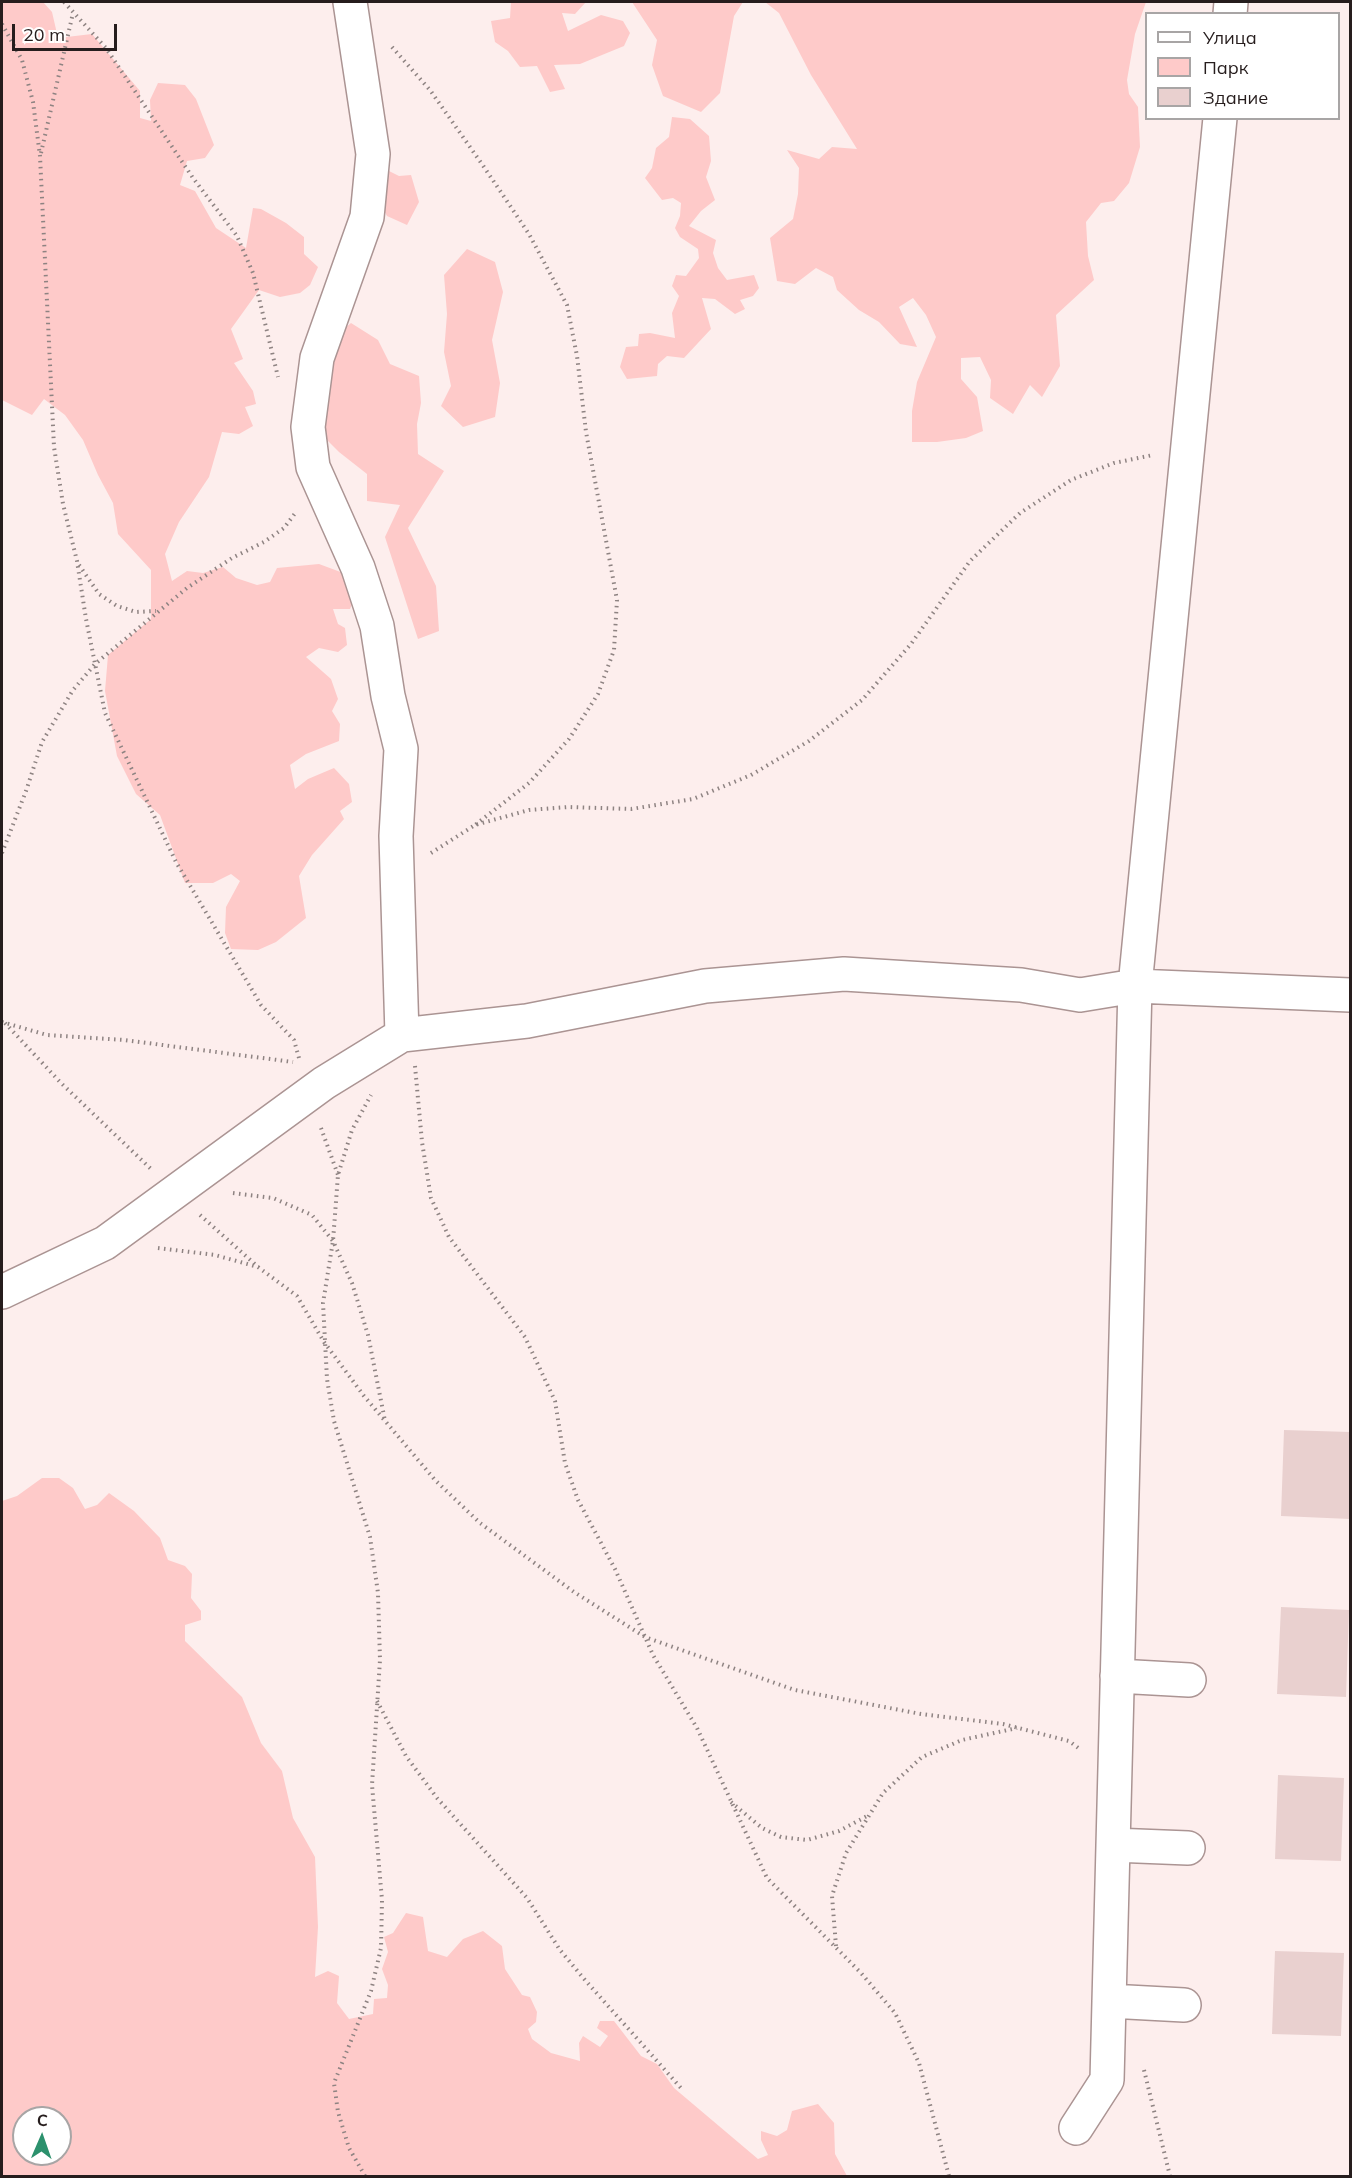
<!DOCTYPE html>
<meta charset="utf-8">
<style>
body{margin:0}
#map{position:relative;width:1352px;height:2178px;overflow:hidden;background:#fdeeed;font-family:Mulish,sans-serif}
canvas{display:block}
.frame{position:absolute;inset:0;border:3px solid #261d1d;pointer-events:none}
.legend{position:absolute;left:1145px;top:12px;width:195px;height:108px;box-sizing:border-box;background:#fff;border:2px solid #a8a5a5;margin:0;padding:8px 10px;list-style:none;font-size:18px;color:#261d1d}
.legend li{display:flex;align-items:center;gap:12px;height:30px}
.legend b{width:30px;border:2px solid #a8a5a5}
.north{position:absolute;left:12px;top:2106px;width:60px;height:60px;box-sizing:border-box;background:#fff;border:2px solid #a8a5a5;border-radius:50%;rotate:2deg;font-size:16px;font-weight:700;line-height:24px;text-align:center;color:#261d1d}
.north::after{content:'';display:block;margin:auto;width:21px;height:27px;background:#2c916d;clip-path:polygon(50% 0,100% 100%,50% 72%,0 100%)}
.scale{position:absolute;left:12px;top:24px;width:105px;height:27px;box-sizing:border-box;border:3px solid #261d1d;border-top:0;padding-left:8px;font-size:18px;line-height:21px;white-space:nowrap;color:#261d1d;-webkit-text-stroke:4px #fff;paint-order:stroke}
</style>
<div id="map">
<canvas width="1352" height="2178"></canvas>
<div class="frame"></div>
<ul class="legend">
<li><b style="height:8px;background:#fff"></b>Улица</li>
<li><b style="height:16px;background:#fecac9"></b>Парк</li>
<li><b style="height:16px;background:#e9d0cf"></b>Здание</li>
</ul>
<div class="north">С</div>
<div class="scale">20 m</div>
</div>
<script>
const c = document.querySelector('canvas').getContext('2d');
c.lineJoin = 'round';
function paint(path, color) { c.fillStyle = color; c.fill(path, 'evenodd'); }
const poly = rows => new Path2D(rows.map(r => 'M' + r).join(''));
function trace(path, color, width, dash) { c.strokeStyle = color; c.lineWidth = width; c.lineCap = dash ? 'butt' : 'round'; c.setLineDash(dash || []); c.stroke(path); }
paint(poly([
 [2,2,43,2,52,12,58,38,92,34,140,91,140,118,151,121,150,100,158,83,185,85,196,99,214,145,205,158,187,161,180,185,195,191,216,228,246,248,253,208,261,209,286,223,304,237,304,254,318,267,310,285,300,293,280,297,259,290,231,329,243,359,234,363,253,391,256,404,245,407,253,426,239,434,222,432,209,477,179,522,165,554,172,581,187,571,203,573,223,567,236,578,257,585,270,582,277,568,319,564,354,577,356,595,350,609,333,609,338,624,345,628,347,645,338,652,319,648,306,657,331,679,338,699,332,711,340,724,339,741,306,754,290,765,295,789,308,779,334,768,349,784,352,802,340,811,344,819,312,855,299,876,306,918,276,942,258,950,231,949,225,933,226,907,240,881,231,874,213,883,185,883,160,815,136,794,117,756,105,691,108,655,151,619,151,570,118,534,113,503,98,475,83,440,65,415,44,399,32,415,2,400],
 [511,2,586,2,575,14,562,13,568,31,601,15,623,21,630,33,624,46,580,64,554,65,565,89,550,92,537,66,520,67,508,51,495,42,491,21,510,18],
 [632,2,743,2,734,16,720,93,701,112,663,96,652,65,657,40],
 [765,2,1146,2,1135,34,1127,80,1129,94,1138,107,1140,147,1129,183,1114,201,1101,203,1086,222,1088,256,1094,280,1056,315,1060,366,1042,397,1030,385,1013,414,990,398,991,380,980,357,961,358,961,379,977,397,983,431,966,438,937,442,912,442,912,411,917,382,936,337,926,315,913,298,899,307,917,347,900,344,879,322,859,310,837,290,833,277,816,268,795,284,777,281,770,238,793,219,798,194,799,168,787,150,819,159,832,147,857,149,811,75,779,13],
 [672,117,690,119,709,136,711,161,706,177,715,200,701,211,689,226,716,240,713,253,718,268,727,280,754,275,759,288,753,296,740,300,745,309,735,314,715,299,702,298,711,329,684,358,667,356,658,364,657,376,627,379,620,367,626,347,638,346,639,334,650,333,675,338,672,313,679,296,672,286,676,275,686,276,699,258,698,249,680,237,675,228,680,216,681,203,673,198,662,200,645,178,652,168,656,148,669,137],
 [385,169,399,176,411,175,419,202,407,225,387,216,379,201],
 [467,249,495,262,503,292,492,340,500,383,495,417,463,427,441,406,451,386,444,352,447,314,444,275],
 [351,323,378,340,390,364,419,376,421,403,417,424,418,454,444,471,408,528,436,586,439,631,418,639,385,537,400,505,367,501,367,474,339,452,317,430,331,340],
 [42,1478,59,1478,73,1488,85,1509,97,1505,109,1493,134,1511,160,1538,168,1560,185,1566,192,1574,191,1598,201,1611,201,1620,185,1625,185,1641,242,1697,261,1743,282,1771,293,1818,315,1857,318,1927,315,1977,328,1971,339,1976,337,2003,349,2019,373,2014,374,1999,387,1998,388,1985,382,1969,388,1952,384,1937,393,1933,406,1913,423,1917,428,1951,447,1957,463,1939,483,1931,502,1946,505,1969,522,1995,530,1997,537,2012,536,2022,528,2029,532,2039,551,2053,580,2061,579,2043,583,2036,600,2047,608,2036,597,2028,600,2021,614,2021,641,2056,657,2064,674,2088,758,2159,768,2155,761,2140,761,2131,777,2136,787,2130,792,2111,818,2104,834,2123,835,2154,847,2176,2,2176,2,1501,17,1496],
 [24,2118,60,2118,60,2154,24,2154]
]), '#fecac9');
paint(poly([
 [1284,1430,1350,1432,1350,1519,1281,1516],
 [1281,1607,1349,1610,1346,1697,1277,1694],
 [1278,1775,1344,1778,1341,1861,1275,1859],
 [1275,1951,1344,1953,1341,2036,1272,2034]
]), '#e9d0cf');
const minor = poly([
 [350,2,373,154,367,217,317,358,308,427,313,467,358,568,377,626,388,696,401,749,396,836,402,1035],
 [1230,14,1231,2],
 [2,1292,105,1243,324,1083,402,1035,527,1021,705,986,844,974,1021,985,1080,995,1135,986,1350,995],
 [1117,1676,1189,1680],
 [1113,1845,1188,1848],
 [1109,2001,1184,2005],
 [1076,2128,1107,2080,1135,986,1220,118]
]);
trace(minor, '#ab9493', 36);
trace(poly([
 [64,2,106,48,193,178,237,236,253,273,278,377],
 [2,24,22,60,33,102,40,156,54,447,63,504,77,561,86,619,105,713,176,862,261,1005,294,1040,299,1058],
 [392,47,430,90,484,167,529,234,567,305,577,356,586,432,617,600,614,650,598,694,569,739,529,783,475,825],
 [41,153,73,13],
 [79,565,99,594,117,606,136,612,156,611],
 [2,853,26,791,42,742,73,690,95,664,187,588,232,558,264,542,284,528,296,512],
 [431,853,475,825,529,810,568,807,631,809,693,799,751,775,809,741,862,700,911,644,970,561,1020,513,1071,480,1114,463,1153,455],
 [2,1022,47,1035,124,1040,293,1062],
 [5,1023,61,1083,151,1169],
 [415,1066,422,1142,431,1198,449,1237,525,1337,555,1401,565,1463,578,1500,615,1569,653,1655,697,1728,767,1878,861,1973,895,2013,919,2063,949,2176],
 [321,1128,338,1175],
 [233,1193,273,1198,312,1215,333,1241,352,1283,368,1335,385,1421],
 [200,1215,257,1266],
 [158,1248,215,1255,258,1267,297,1296,324,1342,364,1396,435,1480,480,1523,574,1592,645,1637,795,1690,921,1714,1003,1724,1069,1741,1081,1750],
 [377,1701,406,1756,437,1798,527,1898,560,1950,585,1980,681,2088],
 [731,1802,762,1828,781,1837,807,1840,839,1831,869,1815],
 [836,1946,832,1896,846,1853,883,1793,922,1757,962,1740,1017,1728],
 [1144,2070,1170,2176],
 [365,2176,349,2148,338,2112,334,2083,371,1991,381,1948,382,1900,372,1785,380,1660,378,1593,370,1537,334,1421,327,1379,323,1303,333,1241,338,1175,352,1130,371,1095]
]), '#8e8382', 4, [1.5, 4.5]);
trace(minor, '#fff', 33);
</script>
